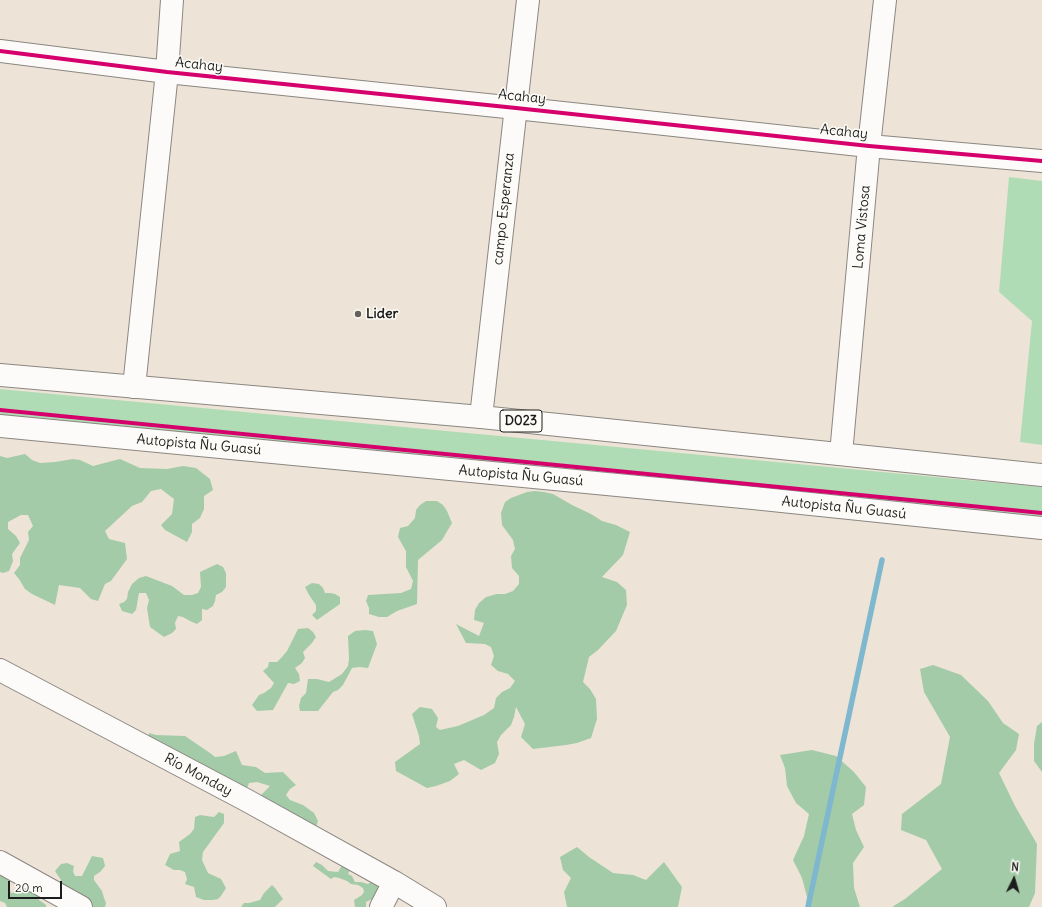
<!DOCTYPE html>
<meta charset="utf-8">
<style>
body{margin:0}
#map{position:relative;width:1042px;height:907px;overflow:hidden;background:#ede4d7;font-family:Delius,sans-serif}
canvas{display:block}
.north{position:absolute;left:994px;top:859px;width:40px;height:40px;-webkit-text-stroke:3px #fdfcf7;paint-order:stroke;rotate:5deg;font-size:11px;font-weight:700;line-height:16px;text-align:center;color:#1c1c1c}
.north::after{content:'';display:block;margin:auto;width:14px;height:18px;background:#1c1c1c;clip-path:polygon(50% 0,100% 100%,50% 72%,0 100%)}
.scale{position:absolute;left:8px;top:881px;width:54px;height:18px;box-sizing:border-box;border:2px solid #1c1c1c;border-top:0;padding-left:5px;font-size:12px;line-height:14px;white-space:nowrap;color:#1c1c1c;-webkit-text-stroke:3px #fdfcf7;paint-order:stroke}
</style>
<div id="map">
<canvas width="1042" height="907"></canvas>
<div class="north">N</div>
<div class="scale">20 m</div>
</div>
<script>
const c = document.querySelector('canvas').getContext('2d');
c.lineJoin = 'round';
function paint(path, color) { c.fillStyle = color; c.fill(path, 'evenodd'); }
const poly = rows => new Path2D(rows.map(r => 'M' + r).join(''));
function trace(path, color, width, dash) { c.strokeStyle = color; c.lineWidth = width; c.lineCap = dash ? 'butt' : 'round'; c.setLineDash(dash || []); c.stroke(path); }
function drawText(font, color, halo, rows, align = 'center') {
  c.font = font + ' Delius,sans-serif'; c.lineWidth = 3; c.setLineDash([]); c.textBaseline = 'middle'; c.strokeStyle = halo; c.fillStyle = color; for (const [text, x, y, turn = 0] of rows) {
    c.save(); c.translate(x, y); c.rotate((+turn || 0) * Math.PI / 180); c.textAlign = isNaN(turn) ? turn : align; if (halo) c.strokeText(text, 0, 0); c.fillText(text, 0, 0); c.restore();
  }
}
paint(poly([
 [1009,177,1042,181,1042,445,1020,442,1032,321,999,292],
 [0,389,1042,487,1042,520,0,416]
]), '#b0dcb5');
paint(poly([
 [25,454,32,460,40,463,55,462,73,459,80,460,93,466,120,459,140,468,167,469,183,466,196,468,210,479,213,490,204,496,204,509,200,518,192,524,192,532,187,542,165,530,161,525,172,514,174,499,161,489,151,491,142,502,132,506,105,531,109,539,125,543,127,559,111,581,105,584,98,601,91,599,80,588,59,585,55,605,32,594,25,589,19,579,14,573,20,565,20,558,29,540,28,532,33,526,28,515,21,515,8,522,8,529,16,536,20,543,12,554,13,561,9,571,3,573,0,572,0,456,7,458],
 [535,491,544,492,553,494,572,505,591,514,602,521,616,525,630,532,623,555,602,577,617,582,626,590,627,605,616,631,598,650,589,657,583,682,590,689,596,699,597,719,591,738,577,743,566,745,533,749,521,737,525,724,516,707,514,717,511,725,501,735,497,742,499,754,495,763,481,770,464,760,454,764,459,774,450,781,436,786,427,788,396,771,395,762,420,744,419,736,412,714,420,707,432,709,438,718,436,727,440,730,458,726,484,715,494,708,496,698,502,692,510,688,515,681,508,674,498,671,491,665,494,656,491,647,485,644,466,643,456,624,479,636,484,623,474,620,475,610,479,603,486,597,497,594,505,594,513,591,519,584,519,576,512,568,511,556,515,549,513,540,502,525,501,513,505,502,511,498,527,492],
 [426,501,437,501,443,505,447,511,452,523,442,540,418,560,417,604,397,611,387,617,379,617,369,614,369,608,366,601,368,595,401,593,411,589,413,581,406,567,406,551,398,537,400,528,408,526,415,518,416,510,420,505],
 [217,564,223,567,226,573,226,587,222,592,216,595,215,601,213,606,207,610,202,609,202,620,197,624,190,621,183,617,178,616,175,623,176,629,172,633,164,637,150,627,147,608,149,600,146,593,139,593,136,610,132,614,122,611,119,604,124,602,127,599,128,592,132,584,139,578,146,576,172,586,184,595,192,595,198,593,201,587,200,572],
 [312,583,319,584,323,588,325,593,330,593,335,594,340,597,340,604,317,620,312,615,316,611,316,605,309,595,305,587],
 [308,628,313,632,316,637,312,643,303,652,305,658,302,663,295,668,299,674,300,681,294,684,288,683,273,710,257,711,252,705,259,695,264,693,271,688,274,683,263,671,268,667,269,662,277,662,282,657,287,651,298,629],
 [365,630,373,631,377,644,368,668,359,667,352,668,343,685,338,690,333,692,318,711,300,711,299,706,301,698,306,693,308,679,317,679,329,682,342,674,348,666,349,659,348,636,355,631],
 [933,665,961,675,988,701,1003,723,1019,734,1016,750,999,773,1015,806,1037,844,1035,893,1029,907,892,907,905,899,942,869,926,840,901,830,902,814,941,784,950,737,924,692,920,669],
 [1042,722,1042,772,1034,761,1034,744,1037,726],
 [149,733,156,735,185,736,210,753,215,757,224,756,236,751,242,765,256,767,265,773,283,772,296,785,290,789,286,795,290,800,303,805,314,813,318,821,315,830,258,798,270,786,257,782,249,783,246,791,148,739],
 [812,750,836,756,854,772,866,787,864,805,852,814,856,830,864,847,853,863,854,888,860,907,806,907,807,897,802,878,793,860,804,836,809,814,796,803,787,786,785,768,780,755],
 [219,812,224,814,224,823,203,852,202,860,208,873,221,879,226,888,221,896,218,899,213,900,204,900,196,897,194,887,185,884,187,879,185,872,180,870,174,870,165,865,170,854,180,851,179,842,190,834,194,829,195,817,200,815,214,817],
 [577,847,589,857,613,873,633,875,646,880,664,862,682,887,678,907,567,907,564,892,571,878,563,870,560,857],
 [92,856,103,858,105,866,100,872,94,876,94,880,102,891,104,898,106,903,105,907,67,907,59,889,61,880,55,871,61,864,67,863,74,866,73,871,75,876,82,876],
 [0,862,12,873,8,885,11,893,17,892,22,886,46,899,38,899,46,905,46,907,7,907,5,903,0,901],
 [316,862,322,865,328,871,338,872,341,867,345,863,352,866,348,874,352,876,355,882,361,882,368,884,375,879,379,890,377,894,375,894,374,898,366,902,366,907,355,907,354,900,362,895,364,892,363,888,358,885,351,884,347,881,339,878,334,877,331,879,313,866],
 [272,885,275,888,283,899,275,907,241,907,244,903,249,903,260,900,264,893]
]), '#a3cba8');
trace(poly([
 [808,907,882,560]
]), '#7fb7cf', 5.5);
const minor = poly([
 [0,51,167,72,516,108,869,146,1042,161],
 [134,387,167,72,172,0],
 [481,417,528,0],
 [841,454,869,146,885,0],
 [0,670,246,800,394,882,435,907],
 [0,862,81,907],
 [381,907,394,882]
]);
const highway = poly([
 [0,375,481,417,1042,475],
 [0,426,753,498,1042,528]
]);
trace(minor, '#8b8680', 24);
trace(highway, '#8b8680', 24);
trace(minor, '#fcfbf9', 22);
trace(highway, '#fcfbf9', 22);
trace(poly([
 [0,51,167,72,516,108,869,146,1042,161],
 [0,410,1042,513]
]), '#d6006c', 4);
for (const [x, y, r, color] of [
 [358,314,4,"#65625d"]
]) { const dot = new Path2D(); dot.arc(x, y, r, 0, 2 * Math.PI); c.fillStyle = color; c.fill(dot); trace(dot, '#fdfcf7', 1.5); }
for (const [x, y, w] of [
 [521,421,42]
]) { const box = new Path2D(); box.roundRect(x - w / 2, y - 11, w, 22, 3); c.fillStyle = '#fdfcf7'; c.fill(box); trace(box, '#1c1c1c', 1); }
drawText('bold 13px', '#1c1c1c', null, [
 ["D023",521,421]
]);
drawText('14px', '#1c1c1c', '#fdfcf7', [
 ["Acahay",199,65,6],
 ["Acahay",522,97,6],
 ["Acahay",844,132,6],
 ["campo Esperanza",504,209,-84],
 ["Loma Vistosa",862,227,-85],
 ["Autopista Ñu Guasú",199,445,5],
 ["Autopista Ñu Guasú",521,476,5],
 ["Autopista Ñu Guasú",844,508,6],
 ["Río Monday",198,775,28]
]);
drawText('bold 14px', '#1c1c1c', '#fdfcf7', [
 ["Lider",366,314]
], 'left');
</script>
